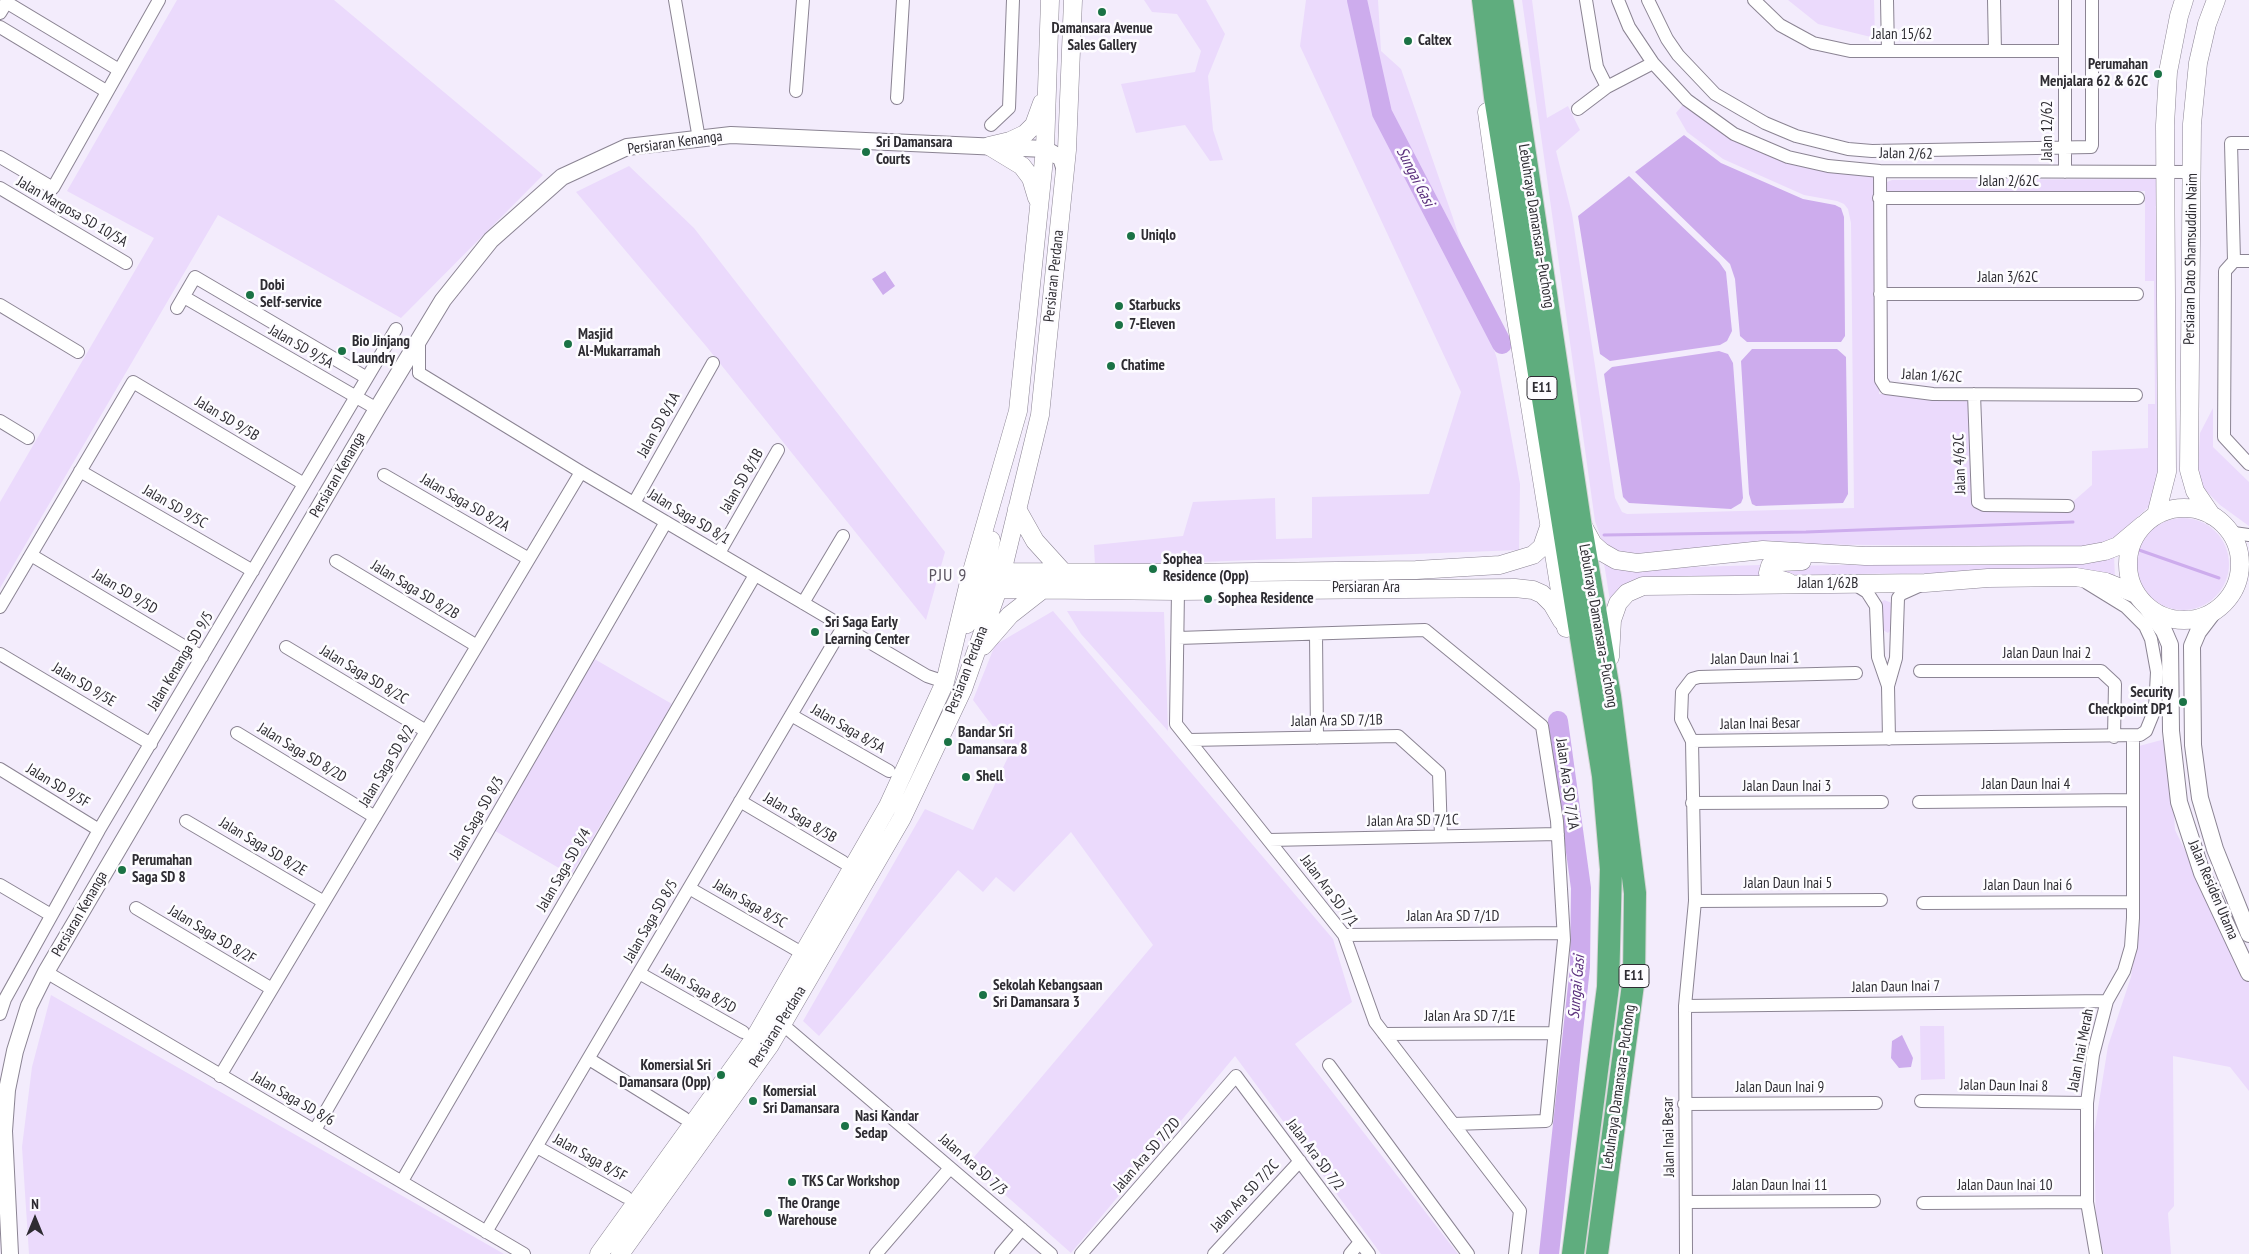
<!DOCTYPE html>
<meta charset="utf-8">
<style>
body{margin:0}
#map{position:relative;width:2249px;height:1254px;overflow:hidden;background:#f3ecfc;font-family:"PT Sans Narrow",sans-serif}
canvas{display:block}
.north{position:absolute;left:10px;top:1194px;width:50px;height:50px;-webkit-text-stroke:4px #fdfcff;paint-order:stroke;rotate:0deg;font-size:14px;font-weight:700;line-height:20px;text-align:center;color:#2e2c32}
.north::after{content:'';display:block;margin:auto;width:18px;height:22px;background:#2e2c32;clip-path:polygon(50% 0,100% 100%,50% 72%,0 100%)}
</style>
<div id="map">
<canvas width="2249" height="1254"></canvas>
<div class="north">N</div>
</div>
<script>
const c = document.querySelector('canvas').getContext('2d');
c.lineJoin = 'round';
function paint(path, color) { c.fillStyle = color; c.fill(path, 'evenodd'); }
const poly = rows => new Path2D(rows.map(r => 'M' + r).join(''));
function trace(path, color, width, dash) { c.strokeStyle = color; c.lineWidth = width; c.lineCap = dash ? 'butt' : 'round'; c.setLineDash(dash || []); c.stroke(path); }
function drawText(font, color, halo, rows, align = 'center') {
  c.font = font + ' "PT Sans Narrow",sans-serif'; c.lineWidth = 5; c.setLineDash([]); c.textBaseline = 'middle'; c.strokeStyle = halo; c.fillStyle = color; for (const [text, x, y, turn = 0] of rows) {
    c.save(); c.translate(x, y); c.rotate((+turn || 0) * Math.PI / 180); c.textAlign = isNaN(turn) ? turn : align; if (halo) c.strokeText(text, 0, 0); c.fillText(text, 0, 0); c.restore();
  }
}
paint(poly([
 [177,0,334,0,543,175,401,318,218,215,0,588,0,502,154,238,67,191],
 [1144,0,1206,0,1225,34,1208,76,1213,130,1223,160,1210,161,1185,125,1136,133,1121,84,1195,72,1201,51,1177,14,1152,12],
 [1306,0,1378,0,1381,51,1401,69,1453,218,1497,359,1520,484,1519,550,1095,566,1094,545,1183,536,1193,502,1275,498,1276,539,1312,538,1312,497,1429,494,1461,392,1300,46],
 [1522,0,1532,0,1547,118,1568,106,1580,130,1556,151,1572,214,1615,498,1622,512,1627,514,1854,508,1851,223,1848,209,1844,204,1837,201,1804,195,1723,159,1687,132,1676,113,1686,101,1768,152,1878,173,1879,394,1974,394,1975,506,2068,506,2092,485,2092,451,2148,448,2148,404,2155,404,2154,281,2145,281,2145,191,1890,192,1887,190,1887,182,1892,180,2158,179,2162,481,2154,502,2110,542,2097,547,1766,544,1621,556,1602,541,1595,521],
 [1788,0,1874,0,1875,38,1818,24],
 [629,166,694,228,945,552,926,620,706,346,576,192],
 [2213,408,2213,447,2249,482,2249,526,2220,505,2204,489,2200,482,2198,475,2200,433],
 '2137 564a46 46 0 1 1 92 0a46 46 0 1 1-92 0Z',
 [2114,555,2115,579,2096,571,1777,575,1782,566,2053,562],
 [1604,563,1631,569,1761,565,1759,572,1761,577,1649,578,1610,601],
 [1884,600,1892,603,1892,629,1888,633,1881,629,1881,603],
 [1053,611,1333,939,1352,1002,1295,1044,1458,1254,1381,1254,1235,1056,1071,1253,969,1163,1153,945,1071,832,1014,892,996,877,983,892,958,870,819,1036,803,1021,925,809,973,830,1011,751,973,700,995,645],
 [1067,611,1164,612,1168,731,1081,634],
 [591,657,672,704,571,875,490,828],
 [2169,738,2175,830,2249,980,2249,1091,2230,1067,2173,1056,2174,1206,2168,1213,2171,1254,2104,1254,2096,1226,2094,1133,2108,1046,2131,977,2139,923,2139,746],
 [51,995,504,1254,29,1254,22,1147,32,1067],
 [1920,1026,1944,1026,1945,1079,1921,1080]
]), '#ebdafc');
paint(poly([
 [1684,135,1721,163,1803,199,1835,205,1841,208,1844,217,1845,336,1841,342,1747,342,1740,336,1735,279,1730,264,1635,172],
 [1629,176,1719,262,1726,272,1732,331,1727,341,1720,345,1610,361,1600,354,1578,216],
 [885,271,895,286,883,295,872,279],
 [1752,349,1837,349,1846,357,1848,494,1843,503,1756,506,1752,504,1749,494,1741,361],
 [1719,351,1728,354,1733,363,1743,498,1741,503,1731,509,1629,503,1623,497,1604,374,1612,367],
 [1902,1035,1913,1058,1911,1067,1899,1068,1891,1058,1892,1041]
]), '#cdaced');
trace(poly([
 [1604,535,1806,532,2073,522],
 [2139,550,2219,578]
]), '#cdaced', 3);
trace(poly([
 [1357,0,1382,113,1502,344],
 [1549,1254,1580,967,1581,888,1558,721]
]), '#cdaced', 20);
const minor = poly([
 [675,0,699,139],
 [1586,0,1597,67,1607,87,1653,63],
 [1618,0,1629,27,1653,63,1687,100,1734,134,1788,157,1828,166,1880,171,2192,172],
 [1648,0,1667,39,1678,55,1715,94,1765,123,1796,136,1848,149,1872,151,2091,147,2092,145,2092,0],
 [1754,0,1780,25,1813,43,1850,51,2065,51],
 [1887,0,1888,51],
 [1994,0,1995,51],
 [6,2,119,70],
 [0,13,8,0],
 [0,27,106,91],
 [796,91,803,0],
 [897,98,903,0],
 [1578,109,1607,87],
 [991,125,1009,108,1013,0],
 [0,157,53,188,159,0],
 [1880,171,1881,380,1886,388,1933,394,2136,395],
 [2065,172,2065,0],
 [0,188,126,263],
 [1879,198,2138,198],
 [2234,261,2225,271,2224,437,2249,464],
 [2234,261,2231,143,2249,143],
 [2234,261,2249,261],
 [1880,294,2137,294],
 [184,297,377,409],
 [0,305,78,352],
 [177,308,195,277,367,378],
 [419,340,419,373],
 [419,373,581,472,927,676,945,682],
 [1974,394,1978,502,1984,505,2068,506],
 [0,421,28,438],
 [80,471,253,571],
 [384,475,529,559],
 [634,503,713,363],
 [2234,533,2249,535],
 [719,553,778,450],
 [31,555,202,657],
 [336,561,477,646],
 [1856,585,1867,592,1876,606,1878,657,1888,686,1896,658,1898,598,1901,594,1921,585],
 [1178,591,1176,724,1344,935,1375,1022,1520,1211,1515,1254],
 [803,603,843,536],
 [0,607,133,382,304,484],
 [1316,634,1317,738],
 [1178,638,1425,630,1542,726,1557,821,1564,940,1546,1121,1453,1124],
 [286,647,426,731],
 [0,654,151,744],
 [1920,671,2101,671,2115,684,2114,737],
 [1888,686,1889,739],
 [791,715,889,771],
 [237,733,375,817],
 [1189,740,1398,736,1439,773,1441,836],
 [1692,741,2140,735,2146,731,2155,709,2157,672,2151,639,2145,626,2126,607,2087,583],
 [1692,741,1681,719,1682,692,1692,679,1699,677,1856,673],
 [0,769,99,830],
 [740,801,843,862],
 [1919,802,2133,800],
 [1692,803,1882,802],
 [186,821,324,902],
 [1269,840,1558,834],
 [0,885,51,915],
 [689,888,795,949],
 [1695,901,1881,900],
 [1923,903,2132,902],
 [136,908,272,989],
 [1344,935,1563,933],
 [46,972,524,1254],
 [639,973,743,1032],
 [1685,1006,2107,1001],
 [0,1014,5,999,99,830,396,329],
 [782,1024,1051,1254],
 [1384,1034,1555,1033],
 [589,1059,684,1118],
 [1329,1065,1468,1254],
 [220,1076,581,472],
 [1921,1101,2087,1103],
 [1684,1104,1876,1103],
 [315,1130,666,522],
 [537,1147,626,1197],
 [402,1181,755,575],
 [1686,1202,1874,1201],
 [1923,1203,2087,1202],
 [486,1232,843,627],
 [876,1254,950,1168],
 [1001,1254,1022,1229],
 [1081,1254,1236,1076,1369,1254],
 [1214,1254,1300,1161],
 [1350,1254,1360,1242],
 [1686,1254,1685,1006,1695,901,1692,741],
 [2096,1254,2087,1202,2087,1103,2093,1055,2107,1001,2124,971,2131,947,2133,918,2133,736]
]);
const tertiary = poly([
 [2145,605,2164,631,2170,645,2171,731,2179,802,2202,873,2249,973],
 [2214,611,2198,632,2192,646,2193,745,2200,798,2215,849,2249,934],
 [10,1254,4,1131,7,1090,15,1051,29,1006,46,972,377,409,443,300,491,240,562,177,627,147,731,135,1045,149,1061,158,1065,170]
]);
const secondary = poly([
 [1487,112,1516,319,1566,628],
 [989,146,1010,141,1025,134,1034,125,1042,103],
 [989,146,1022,166,1031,178,1037,198],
 '2128 564a56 56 0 1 1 112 0a56 56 0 1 1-112 0Z',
 [1017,509,1035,541,1064,573],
 [2156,515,2167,472,2165,125,2168,72,2179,16,2184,0],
 [2212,516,2195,491,2189,470,2192,124,2198,63,2207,24,2216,0],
 [1583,526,1593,544,1602,552,1616,560,1637,563,1763,550,1865,556,2083,555,2105,551,2118,546,2143,525],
 [988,578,1002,572,1178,573,1416,570,1500,565,1533,555,1542,547,1549,527],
 [1788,582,1771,577,1768,573,1770,566,1781,562,1802,561],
 [998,589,1178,591,1515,588,1533,590,1542,594,1552,604,1562,621],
 [967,624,988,578,987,560,991,540],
 [983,646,1010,615,1042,590],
 [1610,657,1612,620,1618,603,1627,593,1643,586,1925,583,1988,578,2076,577,2106,582,2136,594],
 [599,1254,754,1039,888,806,945,682,970,578,1018,411,1045,149,1050,0],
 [620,1254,770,1045,902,818,963,689,998,589,1040,415,1067,150,1073,0]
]);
const motorway = poly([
 [1483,0,1495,97,1603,776,1611,869,1608,987,1573,1254],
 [1502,0,1580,521,1610,696,1635,893,1634,977,1597,1254]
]);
trace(minor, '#8b8493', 14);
trace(tertiary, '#8b8493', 18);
trace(secondary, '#8b8493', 19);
trace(motorway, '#d5d5d6', 24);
trace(minor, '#fff', 12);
trace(tertiary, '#fff', 16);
trace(secondary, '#fff', 18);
trace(motorway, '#5fad7e', 22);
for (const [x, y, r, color] of [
 [1102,12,5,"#1a7245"],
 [1408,41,5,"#1a7245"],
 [2158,74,5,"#1a7245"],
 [866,152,5,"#1a7245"],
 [1131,236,5,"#1a7245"],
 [250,295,5,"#1a7245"],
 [1119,306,5,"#1a7245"],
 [1119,325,5,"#1a7245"],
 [568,344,5,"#1a7245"],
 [342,351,5,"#1a7245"],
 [1111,366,5,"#1a7245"],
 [1153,569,5,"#1a7245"],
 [1208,599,5,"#1a7245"],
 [815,632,5,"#1a7245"],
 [2183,702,5,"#1a7245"],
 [948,742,5,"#1a7245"],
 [966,777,5,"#1a7245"],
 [122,870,5,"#1a7245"],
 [983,995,5,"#1a7245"],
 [721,1075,5,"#1a7245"],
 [753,1101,5,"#1a7245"],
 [845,1126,5,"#1a7245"],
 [792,1182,5,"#1a7245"],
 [768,1213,5,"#1a7245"]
]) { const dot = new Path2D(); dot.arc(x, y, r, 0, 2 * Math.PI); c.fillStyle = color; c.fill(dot); trace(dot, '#fdfcff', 2); }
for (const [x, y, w] of [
 [1542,388,30],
 [1634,976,30]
]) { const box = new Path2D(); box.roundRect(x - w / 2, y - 11.5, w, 23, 4); c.fillStyle = '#fdfcff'; c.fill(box); trace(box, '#2e2c32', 1); }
drawText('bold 14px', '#2e2c32', null, [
 ["E11",1542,388],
 ["E11",1634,976]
]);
drawText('bold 15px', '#2e2c32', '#fdfcff', [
 ["Damansara Avenue",1102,29,"center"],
 ["Sales Gallery",1102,46,"center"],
 ["Caltex",1418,41],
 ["Perumahan",2148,65,"right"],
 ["Menjalara 62 & 62C",2148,82,"right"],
 ["Sri Damansara",876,143],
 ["Courts",876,160],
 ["Uniqlo",1141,236],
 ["Dobi",260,286],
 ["Self-service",260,303],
 ["Starbucks",1129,306],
 ["7-Eleven",1129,325],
 ["Masjid",578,335],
 ["Al-Mukarramah",578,352],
 ["Bio Jinjang",352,342],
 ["Laundry",352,359],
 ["Chatime",1121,366],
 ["Sophea",1163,560],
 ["Residence (Opp)",1163,577],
 ["Sophea Residence",1218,599],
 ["Sri Saga Early",825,623],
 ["Learning Center",825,640],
 ["Security",2173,693,"right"],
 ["Checkpoint DP1",2173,710,"right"],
 ["Bandar Sri",958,733],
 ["Damansara 8",958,750],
 ["Shell",976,777],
 ["Perumahan",132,861],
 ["Saga SD 8",132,878],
 ["Sekolah Kebangsaan",993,986],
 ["Sri Damansara 3",993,1003],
 ["Komersial Sri",711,1066,"right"],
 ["Damansara (Opp)",711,1083,"right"],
 ["Komersial",763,1092],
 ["Sri Damansara",763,1109],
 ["Nasi Kandar",855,1117],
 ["Sedap",855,1134],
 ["TKS Car Workshop",802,1182],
 ["The Orange",778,1204],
 ["Warehouse",778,1221]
], 'left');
drawText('15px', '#2e2c32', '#fdfcff', [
 ["Jalan 15/62",1902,35],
 ["Jalan 12/62",2048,131,-90],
 ["Persiaran Kenanga",675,143,-8],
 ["Jalan 2/62",1906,154,1],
 ["Jalan 2/62C",2009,182],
 ["Jalan Margosa SD 10/5A",72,212,30],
 ["Lebuhraya Damansara–Puchong",1536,226,81],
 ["Persiaran Dato Shamsuddin Naim",2191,259,-89],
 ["Persiaran Perdana",1054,276,-84],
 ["Jalan 3/62C",2008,278],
 ["Jalan SD 9/5A",301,347,30],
 ["Jalan 1/62C",1932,376,3],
 ["Jalan SD 9/5B",227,419,31],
 ["Jalan SD 8/1A",659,425,-61],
 ["Jalan 4/62C",1960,464,-92],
 ["Persiaran Kenanga",338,475,-60],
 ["Jalan SD 8/1B",742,481,-60],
 ["Jalan Saga SD 8/2A",465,503,30],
 ["Jalan SD 9/5C",175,507,30],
 ["Jalan Saga SD 8/1",689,517,31],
 ["Jalan 1/62B",1828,584],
 ["Persiaran Ara",1366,588],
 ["Jalan Saga SD 8/2B",415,590,31],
 ["Jalan SD 9/5D",125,592,31],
 ["Lebuhraya Damansara–Puchong",1598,626,80],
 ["Jalan Daun Inai 2",2047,654],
 ["Jalan Daun Inai 1",1755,659,-1],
 ["Jalan Kenanga SD 9/5",181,661,-59],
 ["Persiaran Perdana",967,670,-69],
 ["Jalan Saga SD 8/2C",364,675,31],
 ["Jalan SD 9/5E",84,685,31],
 ["Jalan Ara SD 7/1B",1337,721,-1],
 ["Jalan Inai Besar",1760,724,-1],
 ["Jalan Saga 8/5A",848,729,30],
 ["Jalan Saga SD 8/2D",302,753,31],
 ["Jalan Saga SD 8/2",387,766,-59],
 ["Jalan Ara SD 7/1A",1567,784,82],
 ["Jalan Daun Inai 4",2026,785],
 ["Jalan SD 9/5F",58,786,31],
 ["Jalan Daun Inai 3",1787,787],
 ["Jalan Saga SD 8/3",477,818,-60],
 ["Jalan Saga 8/5B",800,818,31],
 ["Jalan Ara SD 7/1C",1413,821,-1],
 ["Jalan Saga SD 8/2E",263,847,31],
 ["Jalan Saga SD 8/4",564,870,-60],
 ["Jalan Daun Inai 5",1788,884],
 ["Jalan Daun Inai 6",2028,886],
 ["Jalan Residen Utama",2213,890,67],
 ["Jalan Ara SD 7/1",1329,891,53],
 ["Jalan Saga 8/5C",750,904,30],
 ["Persiaran Kenanga",80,914,-60],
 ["Jalan Ara SD 7/1D",1453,917],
 ["Jalan Saga SD 8/5",651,921,-60],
 ["Jalan Saga SD 8/2F",212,935,31],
 ["Jalan Daun Inai 7",1896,987,-1],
 ["Jalan Saga 8/5D",699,989,30],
 ["Jalan Ara SD 7/1E",1470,1017],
 ["Persiaran Perdana",778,1027,-58],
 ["Jalan Inai Merah",2081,1050,-79],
 ["Jalan Daun Inai 8",2004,1086,1],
 ["Lebuhraya Damansara–Puchong",1619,1087,-82],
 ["Jalan Daun Inai 9",1780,1088],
 ["Jalan Saga SD 8/6",293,1099,30],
 ["Jalan Inai Besar",1669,1137,-91],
 ["Jalan Ara SD 7/2D",1147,1155,-49],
 ["Jalan Ara SD 7/2",1315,1155,53],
 ["Jalan Saga 8/5F",590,1158,29],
 ["Jalan Ara SD 7/3",973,1165,41],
 ["Jalan Daun Inai 11",1780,1186],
 ["Jalan Daun Inai 10",2005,1186],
 ["Jalan Ara SD 7/2C",1245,1196,-47]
]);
drawText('italic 16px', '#592e7b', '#fdfcff', [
 ["Sungai Gasi",1415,177,63],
 ["Sungai Gasi",1577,987,-85]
]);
c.letterSpacing = '1px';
drawText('18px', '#5b5461', '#fdfcff', [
 ["PJU 9",948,576]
]);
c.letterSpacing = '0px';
</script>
